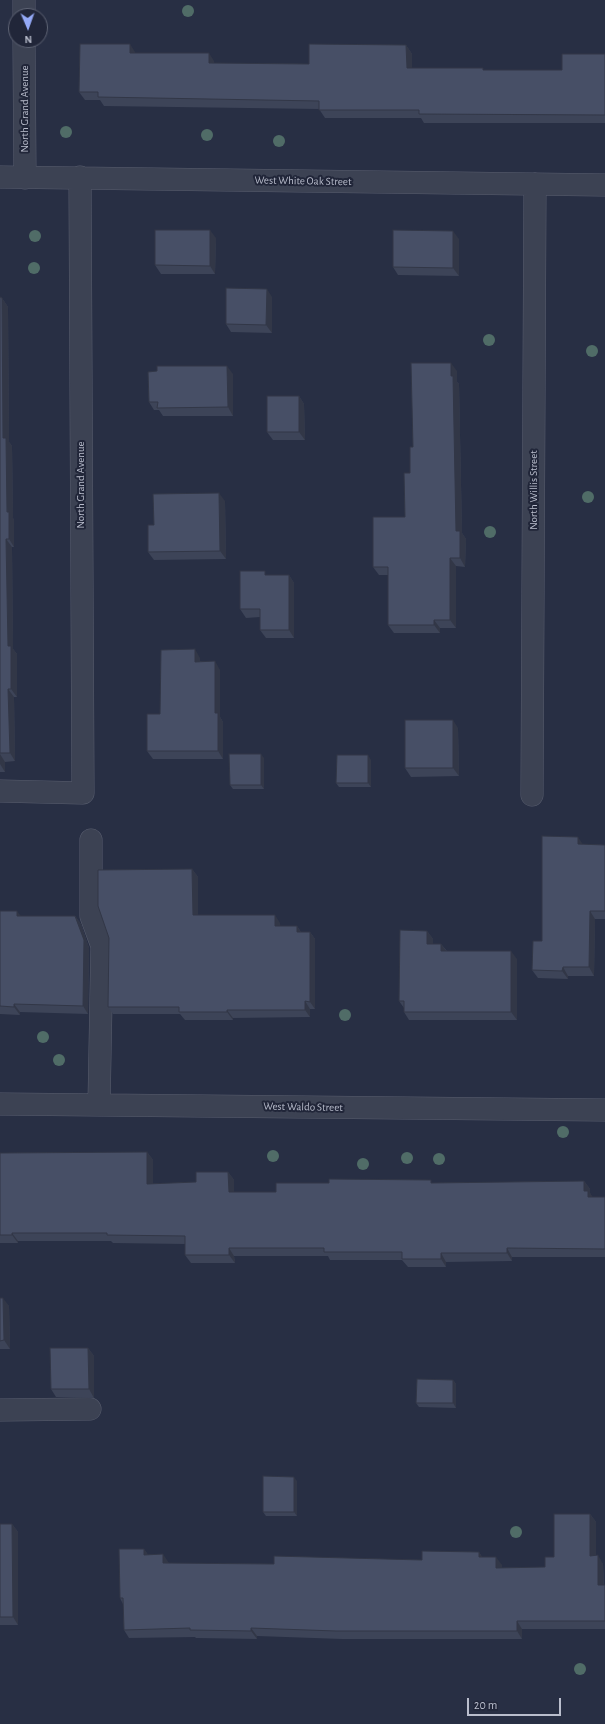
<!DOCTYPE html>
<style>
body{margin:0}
#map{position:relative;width:605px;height:1724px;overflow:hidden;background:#282f44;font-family:"Alegreya Sans",sans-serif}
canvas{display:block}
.north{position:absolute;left:8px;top:8px;width:40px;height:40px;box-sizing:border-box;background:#212639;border:1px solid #5e6374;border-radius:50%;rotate:178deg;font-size:11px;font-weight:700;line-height:16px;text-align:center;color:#babecd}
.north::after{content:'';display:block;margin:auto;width:14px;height:18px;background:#94a9f7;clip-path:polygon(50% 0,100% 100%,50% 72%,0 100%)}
.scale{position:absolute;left:467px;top:1698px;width:94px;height:18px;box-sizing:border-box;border:2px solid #babecd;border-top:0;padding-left:5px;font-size:12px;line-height:14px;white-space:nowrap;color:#babecd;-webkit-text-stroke:3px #212639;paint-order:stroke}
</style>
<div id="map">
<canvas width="605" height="1724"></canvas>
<div class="north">N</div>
<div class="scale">20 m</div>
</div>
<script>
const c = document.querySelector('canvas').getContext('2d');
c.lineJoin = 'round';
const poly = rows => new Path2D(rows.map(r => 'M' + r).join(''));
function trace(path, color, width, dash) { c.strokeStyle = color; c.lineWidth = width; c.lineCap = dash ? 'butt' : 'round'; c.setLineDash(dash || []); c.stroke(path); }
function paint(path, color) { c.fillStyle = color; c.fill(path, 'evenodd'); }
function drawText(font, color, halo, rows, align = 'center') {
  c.font = font + ' "Alegreya Sans",sans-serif'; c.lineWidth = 4; c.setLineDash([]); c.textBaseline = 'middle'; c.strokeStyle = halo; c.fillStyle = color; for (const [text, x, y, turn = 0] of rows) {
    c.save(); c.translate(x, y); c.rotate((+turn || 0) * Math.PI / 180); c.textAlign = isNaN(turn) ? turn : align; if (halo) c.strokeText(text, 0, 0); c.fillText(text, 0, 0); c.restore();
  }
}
const minor = poly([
 [24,0,24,16],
 [24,40,25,178],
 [0,177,605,185],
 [0,791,83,793,80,177],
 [532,795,535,184],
 [91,840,91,916,102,946,99,1105],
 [0,1104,605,1110],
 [0,1410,90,1409]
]);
trace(minor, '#585d6e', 23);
trace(minor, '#3c4253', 22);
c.fillStyle = '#506c67';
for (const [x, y] of [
 [188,11],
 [66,132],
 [207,135],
 [279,141],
 [35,236],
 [34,268],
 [489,340],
 [592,351],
 [588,497],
 [490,532],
 [345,1015],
 [43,1037],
 [59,1060],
 [563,1132],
 [273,1156],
 [407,1158],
 [439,1159],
 [363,1164],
 [516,1532],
 [580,1669]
]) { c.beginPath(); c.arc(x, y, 6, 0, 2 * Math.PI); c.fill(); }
paint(poly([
 [406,45,412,54,412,68,484,70,562,70,605,54,605,123,424,123,421,118,325,118,319,109,104,106,100,100,85,100,79,92,214,61,214,63,309,64],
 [216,238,215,274,161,274,155,265],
 [459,239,459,276,398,275,393,267],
 [0,297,2,298,8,307,9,442,12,446,13,518,14,520,14,547,12,547,13,649,17,654,17,697,14,697,15,761,5,762,5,772,0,772],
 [272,297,272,333,231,332,226,324],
 [457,371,457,382,459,384,462,533,466,539,465,567,456,566,456,628,440,628,440,633,394,633,388,625,388,575,379,575,373,567,405,517,410,473],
 [233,374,233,416,163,416,159,410,154,410,149,402],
 [299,396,304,404,305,440,273,440,267,432],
 [225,501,226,559,154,560,148,552,154,525],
 [268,575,289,575,294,583,294,638,266,638,260,630,260,617,246,618,240,609],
 [200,658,200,661,220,670,220,717,223,722,223,759,153,759,147,751,160,714],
 [458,728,459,776,411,777,405,768],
 [264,758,264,789,233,789,230,785],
 [371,760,371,787,339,787,336,783],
 [583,844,605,845,605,919,595,919,594,976,568,976,568,979,538,978,532,970,542,941],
 [192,869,198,877,198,915,280,923,280,926,297,926,301,932,310,932,315,939,315,1009,310,1009,310,1017,233,1018,233,1020,185,1020,180,1014,113,1014,108,1007],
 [0,911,21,916,75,916,81,924,89,948,88,1014,20,1012,20,1015,0,1014],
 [427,931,433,939,433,944,441,944,447,951,517,959,517,1020,409,1020,404,1012,404,1008,399,1001],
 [147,1152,153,1160,153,1184,196,1182,228,1172,234,1180,234,1192,276,1192,433,1183,584,1181,590,1189,590,1193,592,1197,605,1197,605,1257,512,1257,512,1261,446,1262,446,1267,408,1267,402,1260,330,1260,328,1256,234,1256,235,1263,191,1263,185,1255,185,1244,113,1243,111,1241,18,1241,18,1243,0,1243,0,1153],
 [0,1298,9,1306,10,1349,0,1349],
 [88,1348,94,1356,94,1398,56,1397,51,1389],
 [453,1380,456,1384,456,1408,419,1407,416,1403],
 [297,1481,297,1516,266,1516,263,1512],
 [590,1514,596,1522,596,1556,603,1564,604,1585,605,1585,605,1629,522,1629,522,1639,342,1639,257,1636,257,1639,196,1638,195,1637,129,1638,124,1630,123,1604,120,1598,144,1549,148,1555,169,1563,274,1564,422,1560,479,1552,482,1557,502,1565,502,1568,545,1567,554,1557],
 [0,1524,12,1524,18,1532,18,1625,0,1625]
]), '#3d4458');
paint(poly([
 [130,44,135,52,135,61,130,53],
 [406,45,412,54,412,76,407,68],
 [209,53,214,61,214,71,209,63],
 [210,230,216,238,215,274,210,266],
 [453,231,459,239,459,276,453,268],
 [267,289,272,297,272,333,266,325],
 [2,298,8,307,9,442,12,446,13,518,14,520,14,547,9,539,3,438],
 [451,363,457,371,457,382,459,384,462,533,466,539,465,567,460,558,456,531],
 [227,366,233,374,233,416,228,407],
 [299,396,304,404,305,440,299,432],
 [219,493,225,501,226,559,220,551],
 [6,539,12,547,13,649,17,654,17,697,11,689,8,646],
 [450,558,456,566,456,628,450,620],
 [289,575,294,583,294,638,289,630],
 [434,620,440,628,440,633,434,625],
 [195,649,200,658,200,670,195,662],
 [215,661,220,670,220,717,223,722,223,759,218,751,215,713],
 [8,689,14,697,15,761,10,753],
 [453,720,458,728,459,776,453,768],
 [0,754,5,762,5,772,0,764],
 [261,754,264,758,264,789,261,785],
 [368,755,371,760,371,787,368,783],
 [578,837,584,846,578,844],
 [192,869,198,877,198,922,193,915],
 [17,911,23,919,17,916],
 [590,911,595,919,594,976,589,967],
 [275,915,280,923,281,933,275,926],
 [75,916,81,924,89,948,88,1014,83,1006],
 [297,926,302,934,297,932],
 [427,931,433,939,433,952,427,944],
 [310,932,315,939,315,1009,310,1002],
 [441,944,447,952,441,951],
 [511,951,517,959,517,1020,511,1012],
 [563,967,568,976,568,979,562,971],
 [305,1001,310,1009,310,1017,305,1010],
 [14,1004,20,1012,20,1015,14,1007],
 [227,1010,233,1018,233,1020,227,1012],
 [147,1152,153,1160,153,1192,147,1184],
 [228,1172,234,1180,234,1200,229,1192],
 [584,1181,590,1189,590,1193,594,1199,594,1205,584,1191],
 [12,1233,18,1241,18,1243,12,1235],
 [229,1248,234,1256,235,1263,229,1255],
 [507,1248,512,1257,512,1261,507,1253],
 [441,1253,446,1262,446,1267,441,1259],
 [3,1298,9,1306,10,1349,4,1340],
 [88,1348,94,1356,94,1398,89,1389],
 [453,1380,456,1384,456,1408,453,1403],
 [294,1477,297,1481,297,1516,294,1512],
 [590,1514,596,1522,596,1564,590,1556],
 [12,1524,18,1532,18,1625,13,1617],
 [144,1549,150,1557,144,1555],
 [479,1552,484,1560,479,1557],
 [163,1554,169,1563,163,1563],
 [598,1555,603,1564,604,1593,598,1585],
 [496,1557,502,1565,502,1576,496,1568],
 [517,1621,522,1629,522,1639,517,1631],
 [251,1628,257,1636,257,1639,251,1631]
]), '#323747');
const building = poly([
 [80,44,130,44,130,53,209,53,209,63,309,64,309,44,406,45,407,68,483,68,483,70,562,70,562,54,605,54,605,115,419,114,419,110,319,110,319,101,98,97,98,92,79,92,80,44],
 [155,230,210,230,210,266,155,265,155,230],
 [393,230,453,231,453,268,393,267,393,230],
 [226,288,267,289,266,325,226,324,226,288],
 [0,297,2,298,3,438,6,438,7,512,9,512,9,539,6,539,8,646,11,646,11,689,8,689,10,753,0,753,0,297],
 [411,363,451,363,451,376,453,376,456,531,460,531,460,558,450,558,450,620,434,620,434,625,388,625,388,567,373,567,373,517,405,517,404,473,410,473,410,447,413,447,411,363],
 [157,366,227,366,228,407,157,408,158,402,149,402,148,372,157,371,157,366],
 [267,396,299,396,299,432,267,432,267,396],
 [219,493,220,551,148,552,148,525,154,525,153,494,219,493],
 [240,571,265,571,265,575,289,575,289,630,260,630,260,609,240,609,240,571],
 [195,649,195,662,215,661,215,713,218,713,218,751,147,751,147,714,160,714,161,650,195,649],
 [405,720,453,720,453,768,405,768,405,720],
 [229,754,261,754,261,785,230,785,229,754],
 [337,755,368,755,368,783,336,783,337,755],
 [542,836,578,837,578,844,605,845,605,911,590,911,589,967,563,967,562,971,532,970,533,941,542,941,542,836],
 [192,869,193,915,275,915,275,926,297,926,297,932,310,932,310,1002,305,1001,305,1010,227,1010,227,1012,179,1012,179,1007,108,1007,109,938,98,906,98,870,192,869],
 [0,911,17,911,17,916,75,916,84,940,83,1006,14,1004,14,1007,0,1006,0,911],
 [400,930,427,931,427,944,441,944,441,951,511,951,511,1012,404,1012,404,1001,399,1001,400,930],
 [147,1152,147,1184,196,1182,196,1172,228,1172,229,1192,276,1192,276,1183,329,1183,329,1179,431,1180,431,1183,584,1181,584,1191,588,1191,588,1197,605,1197,605,1249,507,1248,507,1253,441,1253,441,1259,402,1259,402,1252,324,1252,324,1248,229,1248,229,1255,185,1255,185,1236,107,1235,107,1233,12,1233,12,1235,0,1235,0,1153,147,1152],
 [0,1298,3,1298,4,1340,0,1341,0,1298],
 [50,1348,88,1348,89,1389,51,1389,50,1348],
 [417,1379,453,1380,453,1403,416,1403,417,1379],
 [263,1476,294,1477,294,1512,263,1512,263,1476],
 [554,1514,590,1514,590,1556,598,1555,598,1585,605,1585,605,1621,517,1621,517,1631,336,1631,251,1628,251,1631,190,1630,190,1628,124,1630,123,1598,120,1598,119,1549,144,1549,144,1555,163,1554,163,1563,274,1564,274,1556,422,1560,422,1551,479,1552,479,1557,496,1557,496,1568,545,1567,545,1557,554,1557,554,1514],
 [0,1524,12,1524,13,1617,0,1617,0,1524]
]);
paint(building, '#474f66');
trace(building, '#323747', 1);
drawText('11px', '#babecd', '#212639', [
 ["North Grand Avenue",25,109,-90],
 ["West White Oak Street",303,181,1],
 ["North Grand Avenue",81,485,-90],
 ["North Willis Street",534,490,-90],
 ["West Waldo Street",303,1107,1]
]);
</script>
